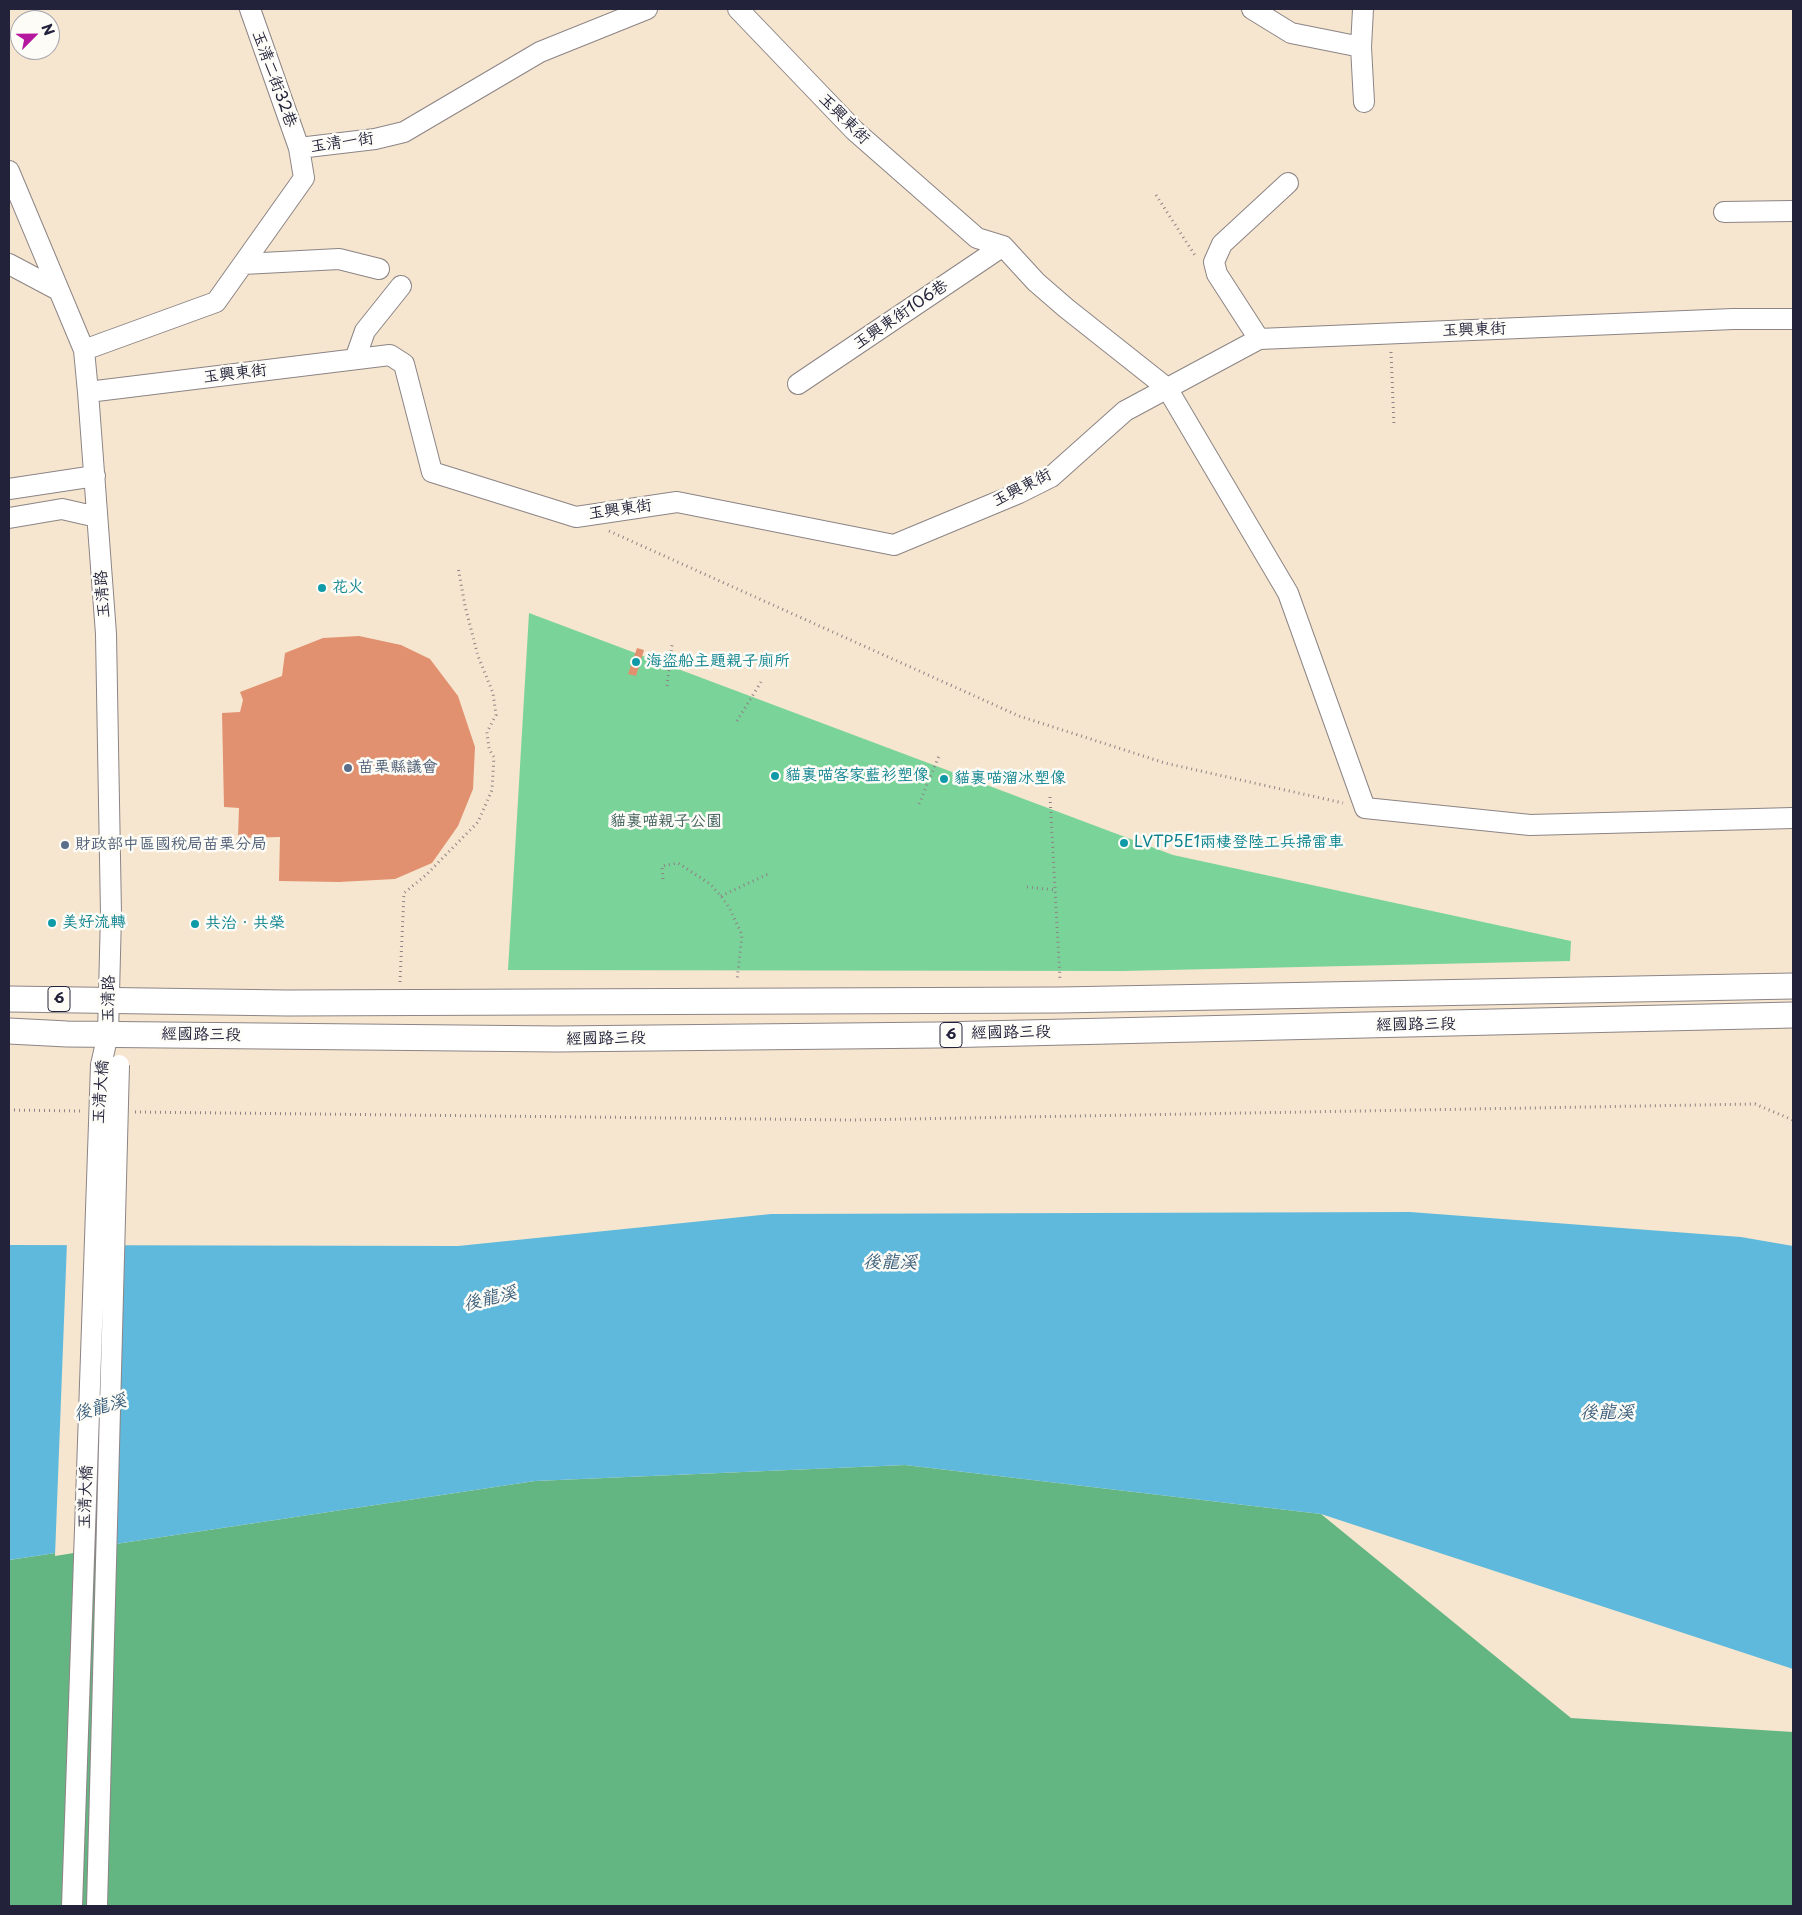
<!DOCTYPE html>
<meta charset="utf-8">
<style>
body{margin:0}
#map{position:relative;width:1802px;height:1915px;overflow:hidden;background:#f6e6cf;font-family:"Playpen Sans",sans-serif}
canvas{display:block}
.frame{position:absolute;inset:0;border:10px solid #22223b;pointer-events:none}
.north{position:absolute;left:10px;top:10px;width:50px;height:50px;box-sizing:border-box;background:#fdfcf7;border:1px solid #a5a5ac;border-radius:50%;rotate:67deg;font-size:14px;font-weight:700;line-height:20px;text-align:center;color:#22223b}
.north::after{content:'';display:block;margin:auto;width:18px;height:22px;background:#b5179e;clip-path:polygon(50% 0,100% 100%,50% 72%,0 100%)}
</style>
<div id="map">
<canvas width="1802" height="1915"></canvas>
<div class="frame"></div>
<div class="north">N</div>
</div>
<script>
const c = document.querySelector('canvas').getContext('2d');
c.lineJoin = 'round';
function paint(path, color) { c.fillStyle = color; c.fill(path, 'evenodd'); }
const poly = rows => new Path2D(rows.map(r => 'M' + r).join(''));
function trace(path, color, width, dash) { c.strokeStyle = color; c.lineWidth = width; c.lineCap = dash ? 'butt' : 'round'; c.setLineDash(dash || []); c.stroke(path); }
function drawText(font, color, halo, rows, align = 'center') {
  c.font = font + ' "Playpen Sans","LXGW WenKai TC",sans-serif'; c.lineWidth = 5; c.setLineDash([]); c.textBaseline = 'middle'; c.strokeStyle = halo; c.fillStyle = color; for (const [text, x, y, turn = 0] of rows) {
    c.save(); c.translate(x, y); c.rotate((+turn || 0) * Math.PI / 180); c.textAlign = isNaN(turn) ? turn : align; if (halo) c.strokeText(text, 0, 0); c.fillText(text, 0, 0); c.restore();
  }
}
paint(poly([
 [529,613,1173,855,1571,941,1570,961,1123,971,508,970]
]), '#7ad49a');
paint(poly([
 [905,1465,1321,1514,1571,1718,1793,1732,1793,1906,9,1906,9,1560,535,1481]
]), '#63b682');
paint(poly([
 [1410,1212,1741,1237,1793,1246,1793,1669,1321,1514,905,1465,535,1481,9,1560,9,1245,458,1246,771,1214]
]), '#5fb9dc');
paint(poly([
 [67,1242,121,1243,111,1547,55,1556]
]), '#f6e6cf');
paint(poly([
 [359,636,401,645,430,659,458,696,475,747,473,789,458,826,432,863,395,879,339,882,279,881,280,837,238,838,239,808,224,807,222,713,240,712,243,700,240,692,282,676,285,653,323,638],
 [637,648,644,650,636,676,628,674]
]), '#e1916f');
const minor = poly([
 [738,9,855,131,977,238,1003,246,1036,282,1066,308,1167,388,1288,593,1365,808,1530,825,1793,818],
 [1252,9,1291,33,1361,47],
 [1363,9,1361,47,1364,102],
 [299,148,375,139,404,132,540,52,647,9],
 [9,171,84,350,88,392,106,634,111,914,108,1034,101,1065],
 [1724,212,1793,211],
 [9,264,58,290],
 [243,264,339,259,379,269],
 [1259,339,1217,274,1214,262,1222,244,1288,183],
 [84,350,216,302,304,178,299,148,250,9],
 [355,359,365,331,401,286],
 [798,384,1003,246],
 [88,392,390,355,404,364,432,472,576,517,677,502,894,545,1019,493,1051,477,1125,411,1259,339,1733,319,1793,319],
 [9,489,95,476],
 [9,518,62,509,97,517]
]);
const major = poly([
 [9,999,287,1003,1060,1000,1793,986],
 [9,1031,67,1034,557,1039,938,1035,1793,1015]
]);
trace(minor, '#8c8485', 22);
trace(major, '#8c8485', 27);
trace(poly([
 [1156,195,1196,257],
 [1391,352,1394,426],
 [609,531,1019,716,1165,763,1343,803],
 [667,686,672,645],
 [737,721,761,682],
 [1050,797,1060,979],
 [919,804,939,756],
 [663,879,662,866,678,863,710,884,721,896,730,909,742,935,737,981],
 [1027,887,1055,890],
 [721,896,768,874],
 [400,982,404,893,426,875,478,822,492,790,494,757,489,749,487,732,496,715,493,693,478,656,465,606,458,567],
 [9,1110,81,1111],
 [135,1112,851,1120,1755,1104,1793,1120]
]), '#8c8485', 3, [1, 4]);
trace(minor, '#fff', 20);
trace(major, '#fff', 25);
const minorBridge = poly([
 [72,1906,101,1065],
 [97,1906,119,1065]
]);
trace(minorBridge, '#8c8485', 22, []);
trace(minorBridge, '#fff', 20);
for (const [x, y, r, color] of [
 [322,588,5,"#0f9aa8"],
 [636,662,5,"#0f9aa8"],
 [348,768,5,"#5c6f8a"],
 [775,776,5,"#0f9aa8"],
 [944,779,5,"#0f9aa8"],
 [1124,843,5,"#0f9aa8"],
 [65,845,5,"#5c6f8a"],
 [52,923,5,"#0f9aa8"],
 [195,924,5,"#0f9aa8"]
]) { const dot = new Path2D(); dot.arc(x, y, r, 0, 2 * Math.PI); c.fillStyle = color; c.fill(dot); trace(dot, '#fdfcf7', 2); }
for (const [x, y, w] of [
 [59,999,22],
 [951,1035,22]
]) { const box = new Path2D(); box.roundRect(x - w / 2, y - 12.5, w, 25, 4); c.fillStyle = '#fdfcf7'; c.fill(box); trace(box, '#22223b', 1); }
drawText('bold 15px', '#22223b', null, [
 ["6",59,999],
 ["6",951,1035]
]);
drawText('16px', '#22223b', '#fdfcf7', [
 ["玉清二街32巷",274,79,70],
 ["玉興東街",844,119,45],
 ["玉清一街",342,143,-8],
 ["玉興東街106巷",901,315,-34],
 ["玉興東街",1474,330,-2],
 ["玉興東街",235,374,-7],
 ["玉興東街",1022,488,-27],
 ["玉興東街",620,510,-8],
 ["玉清路",103,594,-94],
 ["玉清路",109,999,-89],
 ["經國路三段",1416,1025,-1],
 ["經國路三段",1011,1033,-1],
 ["經國路三段",201,1035,1],
 ["經國路三段",606,1039,-1],
 ["玉清大橋",101,1092,-86],
 ["玉清大橋",86,1497,-88]
]);
drawText('16px', '#0d838f', '#fdfcf7', [
 ["花火",332,588],
 ["海盜船主題親子廁所",646,662],
 ["貓裏喵客家藍衫塑像",785,776],
 ["貓裏喵溜冰塑像",954,779],
 ["LVTP5E1兩棲登陸工兵掃雷車",1134,843],
 ["美好流轉",62,923],
 ["共治‧共榮",205,924]
], 'left');
drawText('16px', '#4e5e75', '#fdfcf7', [
 ["苗栗縣議會",358,768],
 ["財政部中區國稅局苗栗分局",75,845]
], 'left');
drawText('16px', '#41605c', '#fdfcf7', [
 ["貓裏喵親子公園",666,822]
]);
drawText('italic 18px', '#3a5e7b', '#fdfcf7', [
 ["後龍溪",890,1263,1],
 ["後龍溪",490,1299,-13],
 ["後龍溪",100,1408,-16],
 ["後龍溪",1607,1413]
]);
</script>
